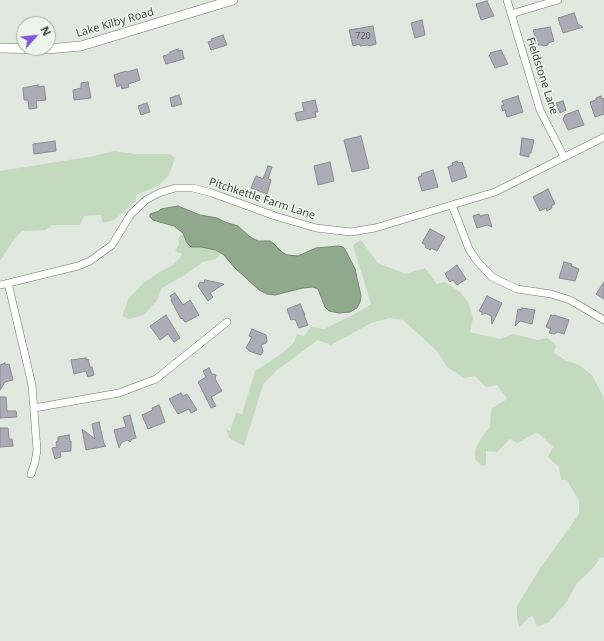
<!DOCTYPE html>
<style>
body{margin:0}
#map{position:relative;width:604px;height:641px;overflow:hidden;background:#e1e8df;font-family:"Open Sans",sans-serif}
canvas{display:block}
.north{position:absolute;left:16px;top:16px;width:40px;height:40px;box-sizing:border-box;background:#eef5ec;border:1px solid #a6aba4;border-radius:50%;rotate:63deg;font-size:11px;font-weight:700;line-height:16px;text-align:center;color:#393c39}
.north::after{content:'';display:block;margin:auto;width:14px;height:18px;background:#8258d2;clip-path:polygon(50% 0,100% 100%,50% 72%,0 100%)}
</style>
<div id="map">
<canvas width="604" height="641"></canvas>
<div class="north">N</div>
</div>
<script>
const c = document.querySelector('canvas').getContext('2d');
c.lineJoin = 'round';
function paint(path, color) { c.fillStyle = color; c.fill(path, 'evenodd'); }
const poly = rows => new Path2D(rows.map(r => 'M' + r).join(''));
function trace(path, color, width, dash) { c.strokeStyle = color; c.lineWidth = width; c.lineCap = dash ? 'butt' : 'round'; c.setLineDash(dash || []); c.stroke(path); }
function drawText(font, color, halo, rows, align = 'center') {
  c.font = font + ' "Open Sans",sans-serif'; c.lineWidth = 3; c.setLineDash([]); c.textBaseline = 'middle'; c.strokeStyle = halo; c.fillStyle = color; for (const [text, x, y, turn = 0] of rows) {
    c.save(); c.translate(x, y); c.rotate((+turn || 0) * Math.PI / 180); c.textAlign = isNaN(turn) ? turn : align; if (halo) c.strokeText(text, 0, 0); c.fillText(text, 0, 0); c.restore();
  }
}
paint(poly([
 [114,151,135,154,170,154,175,158,169,175,158,186,136,195,136,201,114,220,103,223,101,215,84,216,80,225,53,225,45,230,22,231,11,244,0,261,0,171,94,156],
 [181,235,185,237,187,243,191,247,201,247,216,250,221,253,216,259,203,262,183,276,162,288,157,300,144,315,129,319,122,316,129,298,142,284,158,273,173,265,180,258,182,254,175,251,179,245,178,238],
 [361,240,378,263,406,274,425,268,437,284,445,282,460,292,468,302,473,318,470,332,500,339,513,334,538,340,548,338,556,346,554,353,565,360,579,365,592,375,604,398,604,558,601,557,593,568,577,583,567,601,549,622,537,627,533,616,528,618,519,628,517,616,517,606,539,570,579,514,579,501,567,480,561,480,559,467,548,457,553,447,537,432,517,443,510,439,497,452,486,451,486,465,482,466,475,459,475,450,481,438,490,427,491,409,507,399,497,385,486,387,475,376,464,378,447,367,438,352,403,320,390,318,371,323,331,345,318,340,277,370,263,385,244,446,230,439,226,429,230,431,236,413,242,414,255,371,284,352,294,342,297,334,304,336,311,327,324,329,353,315,371,304,353,245]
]), '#c4dabf');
const water = poly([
 [178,206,200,215,217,218,225,222,238,226,249,236,254,239,258,241,270,241,274,244,282,252,287,255,298,256,316,248,338,246,343,247,346,251,355,269,361,296,360,302,357,308,350,312,339,313,329,311,325,307,318,289,313,287,303,288,275,295,267,294,259,290,235,268,224,255,216,250,201,247,191,247,187,243,183,233,174,226,153,220,150,217,150,214,159,211,161,209,178,206]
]);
paint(water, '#90a88b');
trace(water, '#768872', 1);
const building = poly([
 [487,1,494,16,481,20,476,4,487,1],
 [574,13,578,24,583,27,563,33,558,18,574,13],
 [422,20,425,35,415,38,411,23,422,20],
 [373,26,376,44,369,46,368,45,360,46,360,44,353,46,349,30,373,26],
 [550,27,554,41,548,43,548,45,543,46,543,45,538,45,533,30,550,27],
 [223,35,227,45,211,50,208,42,212,41,211,39,223,35],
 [178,49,178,51,182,50,184,59,166,64,163,56,167,55,170,53,170,52,178,49],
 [501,50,508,64,495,68,489,55,491,54,490,53,501,50],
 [137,69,140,80,128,84,129,87,122,89,121,85,117,87,114,75,126,71,127,72,137,69],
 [88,82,91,98,74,100,73,90,81,88,81,83,88,82],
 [38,85,38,87,44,86,46,100,36,101,37,108,29,109,28,100,24,100,23,88,38,85],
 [179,95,182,104,172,107,170,98,179,95],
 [518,96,523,112,507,117,505,110,503,111,501,106,504,105,502,101,518,96],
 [601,96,602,99,604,98,604,114,595,117,590,102,596,100,596,98,601,96],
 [315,100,318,112,315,112,316,117,297,121,295,113,304,111,302,103,315,100],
 [563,101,566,110,560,113,556,103,563,101],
 [147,103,150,112,141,115,138,106,147,103],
 [578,110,584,125,568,130,564,121,563,120,565,115,578,110],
 [361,136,369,168,352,172,344,140,361,136],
 [522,138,534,140,531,153,529,153,529,157,520,155,522,138],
 [55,141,56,151,34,154,33,144,55,141],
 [457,161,458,163,462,162,467,177,452,182,448,167,453,165,452,163,457,161],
 [330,162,334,181,318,185,314,166,330,162],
 [268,166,272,167,268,179,271,180,267,194,251,188,256,176,263,179,268,166],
 [433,170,438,187,422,191,418,177,422,176,421,174,433,170],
 [548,189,555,204,551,206,552,208,547,211,546,208,540,211,533,197,548,189],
 [479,214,480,216,488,214,492,227,487,225,477,228,473,216,479,214],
 [430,229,445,237,437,251,431,248,430,250,425,247,426,245,422,243,430,229],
 [564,262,572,264,571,266,579,269,575,281,559,278,564,262],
 [457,265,466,279,457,285,453,280,450,282,445,274,457,265],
 [205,280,224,284,210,293,213,297,208,301,198,286,200,282,204,283,205,280],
 [604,282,604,299,596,294,604,282],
 [175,293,183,305,190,300,199,315,186,322,185,322,182,318,181,319,171,300,172,299,170,296,175,293],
 [487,296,502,303,492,324,491,316,485,313,482,315,482,312,479,311,487,296],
 [300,304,305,315,304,315,308,325,299,328,295,319,291,320,287,309,300,304],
 [522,308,535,310,532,324,520,321,515,326,518,309,522,310,522,308],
 [166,315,180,338,174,342,168,334,160,340,150,326,166,315],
 [551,315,553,316,554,315,569,320,564,334,558,332,554,334,549,333,551,329,546,327,551,315],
 [252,329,266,335,267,341,266,343,261,345,263,351,261,355,249,351,249,350,246,348,252,337,249,336,252,329],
 [86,358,86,360,88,359,90,367,92,367,94,375,88,377,86,371,74,374,71,360,86,358],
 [5,363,5,365,9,364,13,380,5,382,0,390,0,365,5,363],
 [209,368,212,374,216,375,215,379,222,391,211,397,216,406,211,408,198,382,206,377,203,371,209,368],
 [181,393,183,396,187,394,197,410,191,413,189,409,178,414,169,399,181,393],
 [0,397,6,397,7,411,16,411,17,417,0,418,0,397],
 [159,405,165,422,148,429,142,415,153,410,152,408,159,405],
 [130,415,136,438,132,439,130,442,128,440,122,442,119,448,114,430,126,427,123,417,130,415],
 [99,422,104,444,106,446,86,450,82,429,95,439,92,424,99,422],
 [0,428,8,428,9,439,12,439,13,446,0,447,0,428],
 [69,435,70,442,71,441,71,451,60,452,61,457,55,459,52,448,57,447,56,442,58,441,58,437,69,435]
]);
paint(building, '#adabb5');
trace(building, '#8c8a93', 1);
const minor = poly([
 [507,0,540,110,564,157],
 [511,14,558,0],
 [452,205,469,249,477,261,492,277,517,289,551,294,570,300,604,320],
 [8,283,32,385,37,450,35,462,31,474],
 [0,285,78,266,90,261,112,245,131,214,146,200,159,193,175,188,193,188,212,193,275,216,316,228,351,232,375,228,495,192,604,137],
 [34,408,119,393,156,379,227,322]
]);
const tertiary = poly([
 [0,48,47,49,81,46,233,0]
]);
trace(minor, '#6d746c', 8);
trace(tertiary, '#6d746c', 10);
trace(minor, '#fff', 7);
trace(tertiary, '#fff', 9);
drawText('9px', '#565858', null, [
 ["720",363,36]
]);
drawText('11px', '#393c39', '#eef5ec', [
 ["Lake Kilby Road",115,23,-16],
 ["Fieldstone Lane",542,76,72],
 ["Pitchkettle Farm Lane",262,199,18]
]);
</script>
